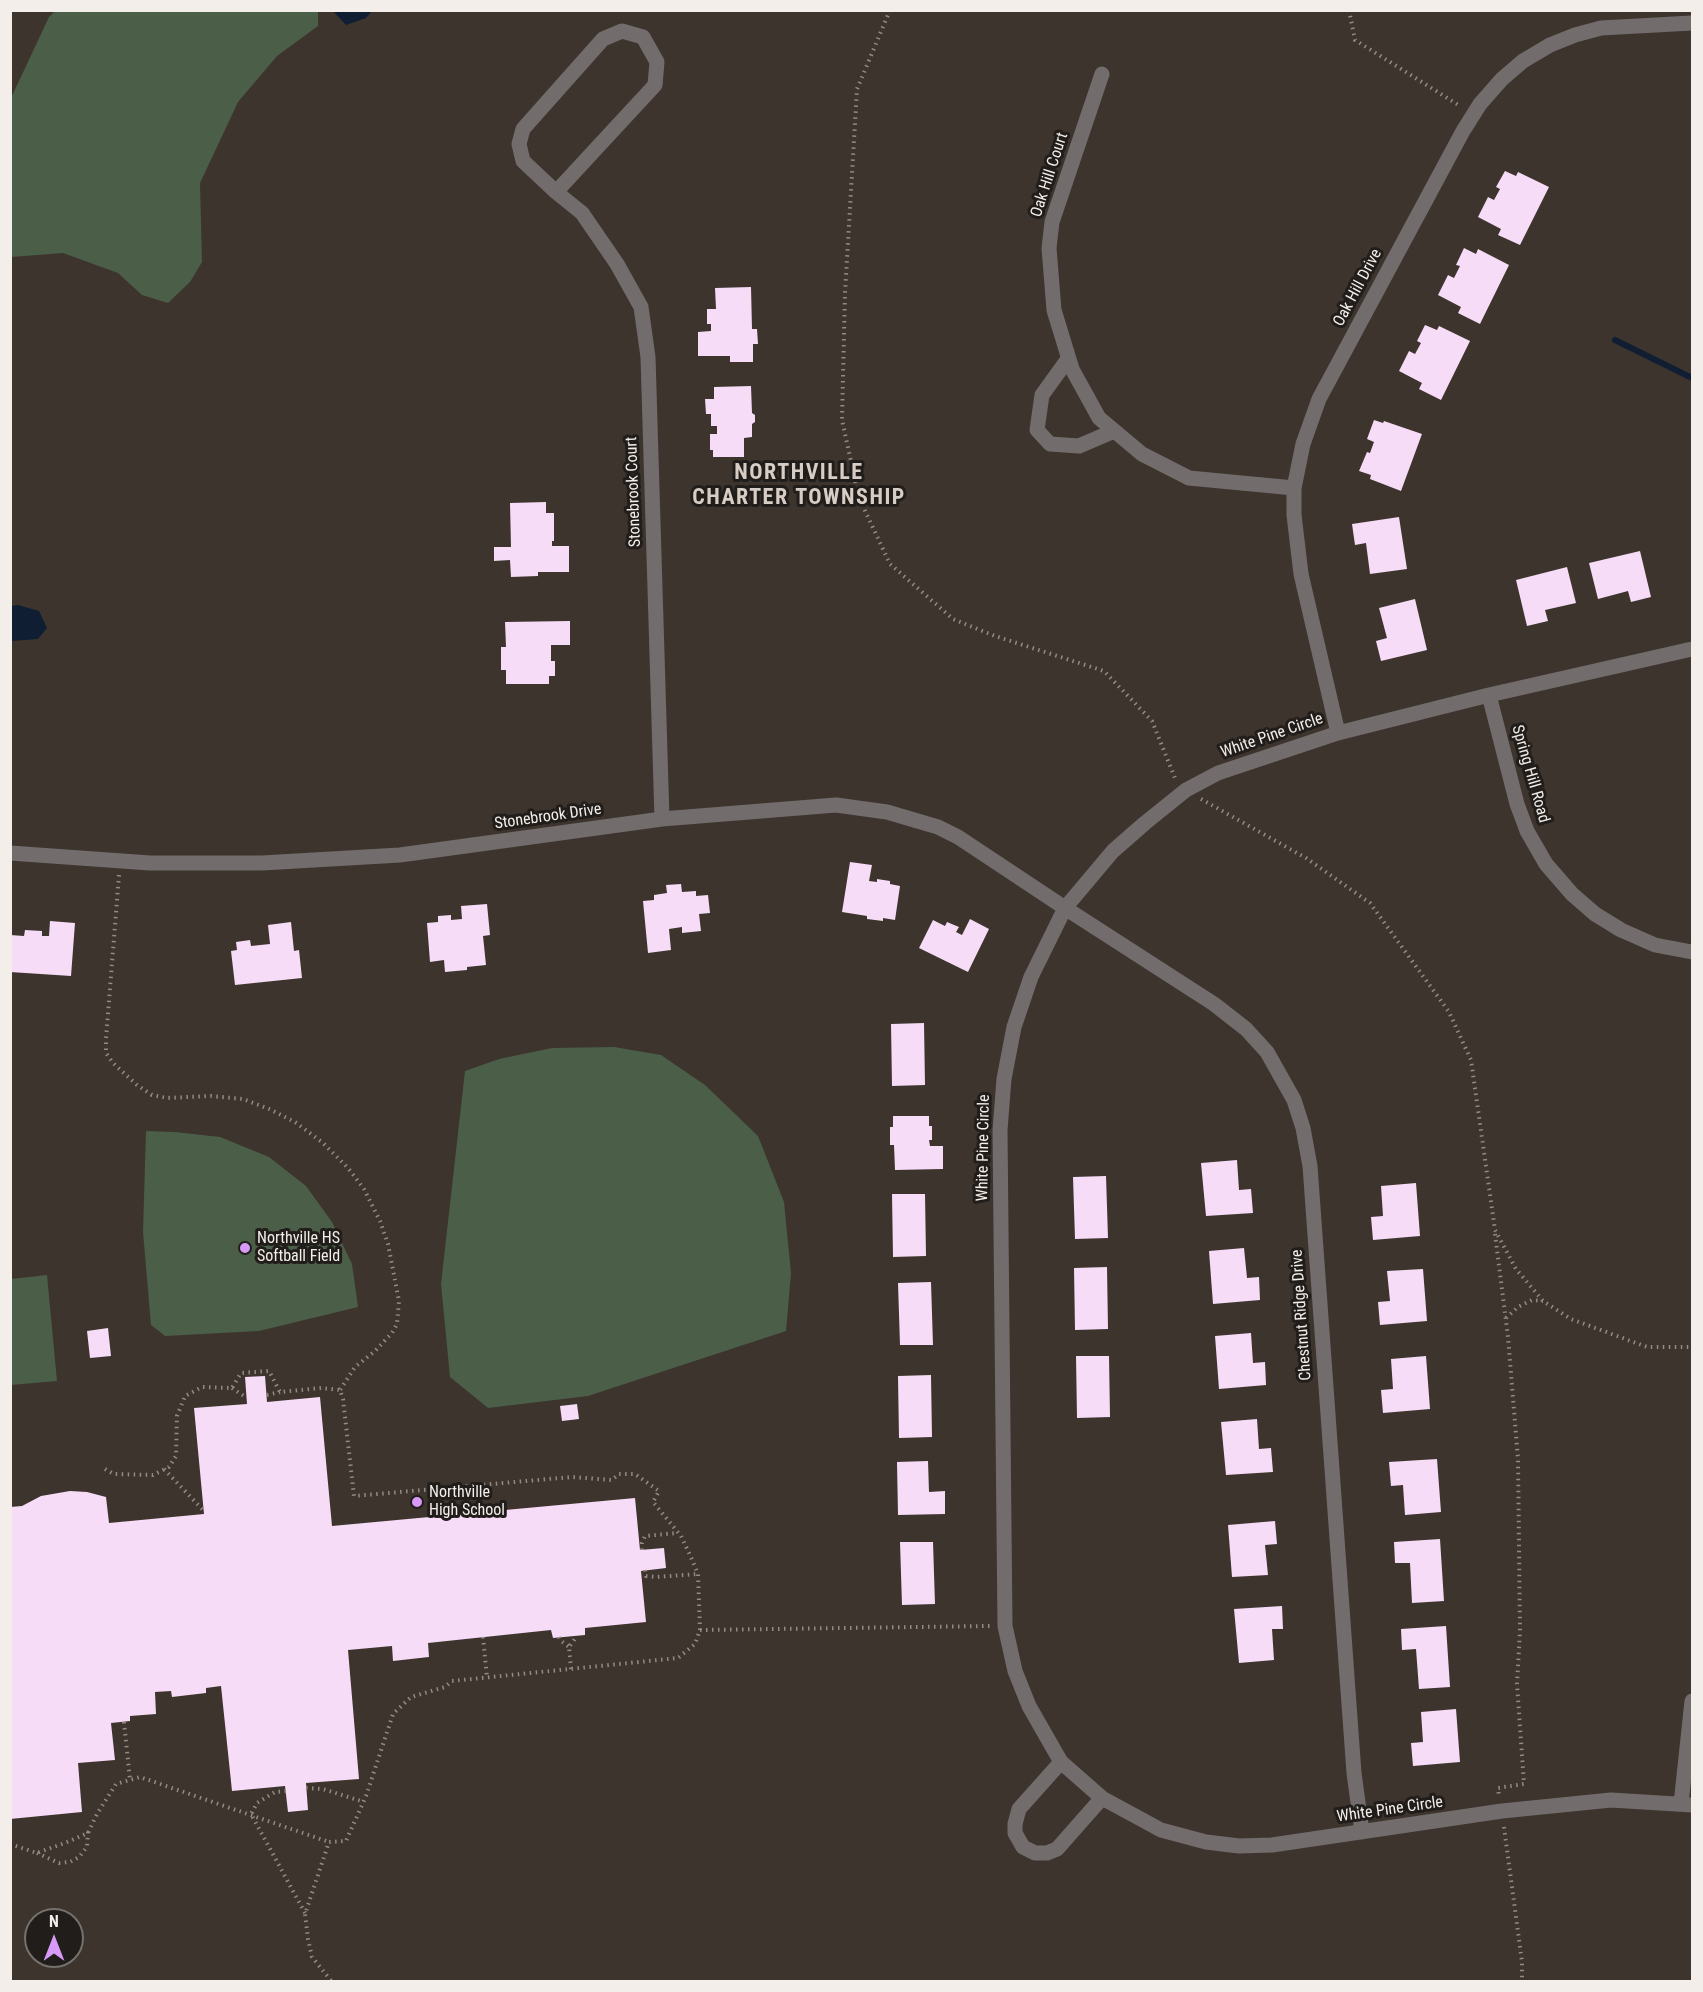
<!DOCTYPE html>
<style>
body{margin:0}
#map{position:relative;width:1703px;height:1992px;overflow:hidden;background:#3d342e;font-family:"Roboto Condensed",sans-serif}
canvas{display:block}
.frame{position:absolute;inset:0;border:12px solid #f3eeea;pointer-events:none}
.north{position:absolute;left:24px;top:1908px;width:60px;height:60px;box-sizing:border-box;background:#211d1a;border:2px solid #75716d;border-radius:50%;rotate:0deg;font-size:16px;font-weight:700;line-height:24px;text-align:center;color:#f3eeea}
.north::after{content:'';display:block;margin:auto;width:21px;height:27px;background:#d89af8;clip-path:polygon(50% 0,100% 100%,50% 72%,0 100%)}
</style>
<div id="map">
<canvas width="1703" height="1992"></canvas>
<div class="frame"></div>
<div class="north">N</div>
</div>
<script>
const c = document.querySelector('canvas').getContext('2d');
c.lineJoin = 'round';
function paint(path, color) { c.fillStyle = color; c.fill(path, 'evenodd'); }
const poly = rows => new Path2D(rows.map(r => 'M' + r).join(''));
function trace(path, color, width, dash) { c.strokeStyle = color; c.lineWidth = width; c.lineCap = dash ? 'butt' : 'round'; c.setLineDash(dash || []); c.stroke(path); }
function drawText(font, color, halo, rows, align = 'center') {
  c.font = font + ' "Roboto Condensed",sans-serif'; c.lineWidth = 6; c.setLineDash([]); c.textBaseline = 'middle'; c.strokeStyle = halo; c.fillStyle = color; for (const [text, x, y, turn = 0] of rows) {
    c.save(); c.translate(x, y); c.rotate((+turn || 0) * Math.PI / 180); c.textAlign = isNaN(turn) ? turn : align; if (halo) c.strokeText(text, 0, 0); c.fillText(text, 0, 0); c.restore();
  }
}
paint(poly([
 [55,11,318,11,318,26,277,56,238,102,200,183,202,262,190,282,168,303,142,295,118,273,63,253,11,257,11,98,49,17],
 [614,1047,661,1055,705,1085,758,1136,784,1202,791,1273,786,1331,588,1396,488,1408,450,1377,441,1284,465,1071,499,1059,552,1048],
 [146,1131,175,1132,220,1137,269,1157,306,1186,332,1222,352,1264,358,1307,259,1331,165,1336,151,1325,143,1232],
 [47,1275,57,1381,11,1385,11,1279]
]), '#4b5e48');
paint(poly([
 [333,11,372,11,366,18,346,25],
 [18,605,39,611,47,628,38,639,11,641,11,606]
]), '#0f1e32');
trace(poly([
 [1615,340,1692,378]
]), '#0f1e32', 6);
paint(poly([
 [1505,171,1516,176,1518,172,1549,187,1520,245,1498,235,1501,229,1478,217,1488,197,1494,200,1500,189,1496,187],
 [1464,248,1476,254,1478,249,1509,265,1480,324,1458,313,1461,307,1438,295,1448,275,1454,278,1460,266,1456,265],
 [751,287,752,329,757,329,758,344,753,344,753,362,730,362,730,356,698,356,698,332,711,331,711,324,707,324,707,309,716,309,715,288],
 [1425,325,1437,330,1439,326,1470,341,1441,400,1419,389,1422,383,1399,371,1409,351,1415,354,1421,343,1417,341],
 [751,386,752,413,755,415,755,422,752,424,752,437,744,438,744,457,713,457,713,450,710,450,710,434,717,434,717,426,711,426,711,414,706,414,705,399,714,399,714,387],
 [1374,420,1383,423,1384,421,1422,434,1401,491,1370,479,1371,475,1359,471,1367,452,1370,453,1374,442,1367,439],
 [546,502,546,513,554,513,554,541,552,541,552,546,569,546,569,572,538,572,538,576,511,577,510,560,494,561,494,547,511,547,510,503],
 [1399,517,1407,569,1370,574,1366,543,1355,545,1352,524],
 [1640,551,1651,597,1631,602,1628,591,1598,599,1589,563],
 [1567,567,1576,603,1545,610,1548,621,1527,626,1516,580],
 [1415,599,1427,650,1381,661,1376,641,1387,638,1379,608],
 [570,621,570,645,551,645,551,661,555,661,555,676,549,676,549,684,506,684,506,670,501,670,501,647,506,647,505,622],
 [850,862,872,865,869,881,877,882,877,879,890,881,890,884,900,886,895,920,883,918,883,921,867,919,867,916,842,912],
 [681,884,682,892,696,891,696,896,708,895,710,913,699,914,701,931,682,933,682,927,669,929,671,950,648,953,643,901,654,900,654,895,667,893,666,885],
 [487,904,490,935,483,936,486,965,467,967,467,970,445,972,444,960,430,962,427,923,438,922,438,916,451,915,451,920,462,919,461,906],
 [970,919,989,929,968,972,919,948,933,920,945,926,947,922,959,927,956,932,962,935],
 [50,921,75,923,71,976,10,972,10,935,24,936,25,930,42,931,42,936,49,936],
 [291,922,294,951,299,950,302,978,235,985,231,951,237,950,236,942,250,940,251,946,270,944,268,925],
 [924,1023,925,1085,892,1086,891,1024],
 [893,1116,929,1116,929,1126,932,1126,932,1140,929,1140,930,1146,943,1146,943,1169,895,1170,894,1145,890,1145,890,1127,893,1127],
 [1237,1160,1239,1190,1251,1189,1253,1213,1206,1216,1201,1163],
 [1106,1176,1108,1238,1075,1239,1073,1177],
 [1416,1183,1420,1236,1373,1240,1371,1217,1383,1216,1381,1186],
 [892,1194,925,1194,926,1256,893,1257],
 [1244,1248,1247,1278,1259,1277,1260,1300,1213,1304,1209,1251],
 [1107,1267,1108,1329,1075,1330,1074,1268],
 [1423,1269,1427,1321,1380,1325,1378,1302,1390,1301,1387,1271],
 [931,1282,933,1345,900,1345,898,1283],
 [108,1328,111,1356,90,1358,87,1331],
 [1251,1333,1253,1363,1265,1362,1266,1385,1219,1389,1215,1336],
 [1076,1356,1109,1356,1110,1417,1077,1418],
 [1426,1356,1430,1409,1383,1413,1381,1390,1393,1389,1391,1359],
 [931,1375,932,1437,899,1438,898,1376],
 [265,1376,267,1402,320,1397,332,1526,635,1498,640,1550,664,1548,666,1568,641,1571,646,1622,585,1628,585,1635,553,1638,551,1630,428,1643,429,1657,393,1661,392,1646,348,1650,359,1779,306,1783,308,1810,288,1812,285,1786,232,1791,221,1686,206,1688,206,1693,172,1697,171,1691,155,1692,156,1714,130,1716,130,1721,111,1723,115,1760,78,1763,82,1812,10,1819,10,1507,22,1506,41,1496,70,1491,87,1492,106,1497,109,1523,204,1514,194,1408,247,1404,245,1377],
 [577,1404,579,1419,562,1421,560,1406],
 [1257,1419,1259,1449,1271,1448,1273,1472,1226,1475,1221,1422],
 [1437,1459,1441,1512,1405,1515,1403,1485,1391,1486,1389,1462],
 [928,1461,929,1492,945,1491,945,1514,898,1515,897,1462],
 [1275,1521,1277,1544,1265,1545,1268,1575,1232,1577,1228,1525],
 [1440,1539,1444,1601,1412,1603,1410,1563,1395,1563,1394,1542],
 [900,1542,933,1542,935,1604,902,1605],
 [1282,1606,1283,1629,1272,1629,1274,1660,1239,1663,1234,1609],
 [1446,1626,1450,1687,1419,1689,1416,1649,1402,1650,1401,1629],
 [1456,1709,1460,1762,1413,1766,1411,1743,1423,1742,1421,1712]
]), '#f6dcf6');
trace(poly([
 [890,10,857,89,845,293,842,420,859,498,890,564,953,619,995,636,1104,671,1152,721,1175,778],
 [1349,10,1355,40,1460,106],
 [1201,799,1306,858,1370,903,1449,1012,1471,1060,1495,1230,1516,1269,1543,1301,1571,1319,1647,1347,1692,1347],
 [119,875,106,1039,106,1053,113,1063,137,1085,152,1095,167,1098,211,1096,243,1099,269,1109,295,1122,323,1143,348,1168,364,1189,380,1221,388,1244,399,1301,397,1324,392,1333,375,1351,355,1367,340,1390],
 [1495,1234,1508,1337,1518,1459,1520,1631,1517,1684,1524,1784,1498,1788,1499,1796],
 [1506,1318,1518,1307,1532,1300,1543,1301],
 [232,1388,247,1398],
 [267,1395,280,1392],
 [105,1469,114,1474,153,1475,169,1467,176,1456,177,1416,185,1396,202,1387,232,1388,241,1373,269,1371,280,1392,321,1388,340,1390,343,1399,354,1496,572,1477,612,1480,619,1474,635,1474,659,1491,653,1502,681,1536,690,1555,698,1574,700,1630,695,1644,678,1658,452,1681,445,1687,411,1697,393,1714,366,1796,346,1841,329,1842,305,1914,308,1939,312,1957,332,1982],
 [164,1469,204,1511],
 [468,1486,472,1513],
 [642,1550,642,1543,645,1536,677,1533],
 [645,1570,646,1576,656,1577,698,1574],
 [700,1630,991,1626],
 [483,1637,487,1678],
 [559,1637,560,1640,569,1647],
 [571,1669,569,1647,577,1636],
 [124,1722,130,1780],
 [306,1788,323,1789,364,1802],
 [286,1791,275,1792,257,1803,251,1814,305,1913],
 [1504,1827,1522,1962,1522,1982],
 [10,1844,37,1853,65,1843,88,1833,97,1814,116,1784,140,1777,329,1842],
 [37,1853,59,1863,70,1862,79,1857,87,1847,88,1832]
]), '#928b86', 4, [1.5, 4.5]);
trace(poly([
 [1102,74,1052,222,1049,248,1054,310,1072,369,1099,418,1142,454,1189,478,1294,488],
 [556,192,655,85,657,62,643,37,622,31,603,39,523,129,519,144,523,161,556,192,582,213,617,264,641,307,648,357,662,819],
 [1068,359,1042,395,1037,430,1050,444,1079,446,1114,431],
 [1692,649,1489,695,1338,733,1218,773,1186,790,1145,823,1113,851,1065,908,1031,977,1014,1027,1004,1079,1000,1130,1005,1626,1015,1671,1029,1706,1061,1762,1102,1798,1161,1830,1206,1842,1239,1846,1272,1845,1502,1811,1611,1800,1692,1805],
 [1489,695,1517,804,1527,831,1546,864,1572,894,1595,914,1621,930,1655,945,1692,952],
 [1338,733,1301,574,1294,515,1294,488,1303,444,1319,399,1463,131,1480,104,1502,79,1523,61,1550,45,1575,35,1601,28,1692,23],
 [10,853,150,863,262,863,400,855,662,819,836,805,887,812,938,827,958,837,1065,908,1214,1004,1246,1029,1267,1052,1294,1100,1303,1128,1310,1166,1354,1773,1362,1832],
 [1061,1762,1019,1809,1015,1824,1015,1833,1023,1847,1035,1853,1047,1853,1057,1849,1102,1798],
 [1681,1804,1692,1701]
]), '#726d6c', 15);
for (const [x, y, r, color] of [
 [245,1248,6,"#d89af8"],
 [417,1502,6,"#d89af8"]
]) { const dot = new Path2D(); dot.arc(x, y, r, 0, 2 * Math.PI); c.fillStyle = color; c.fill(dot); trace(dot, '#211d1a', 2); }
drawText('16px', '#f3eeea', '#211d1a', [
 ["Oak Hill Court",1050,175,-72],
 ["Oak Hill Drive",1358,288,-62],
 ["Stonebrook Court",634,492,-92],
 ["White Pine Circle",1272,736,-19],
 ["Spring Hill Road",1530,774,74],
 ["Stonebrook Drive",548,817,-8],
 ["White Pine Circle",984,1148,-89],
 ["Chestnut Ridge Drive",1302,1315,-94],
 ["White Pine Circle",1390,1810,-8]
]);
drawText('16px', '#f3eeea', '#211d1a', [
 ["Northville HS",257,1239],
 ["Softball Field",257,1257],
 ["Northville",429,1493],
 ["High School",429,1511]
], 'left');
c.letterSpacing = '1.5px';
drawText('bold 22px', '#d7cdc5', '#211d1a', [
 ["NORTHVILLE",799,473],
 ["CHARTER TOWNSHIP",799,498]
]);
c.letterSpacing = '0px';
</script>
